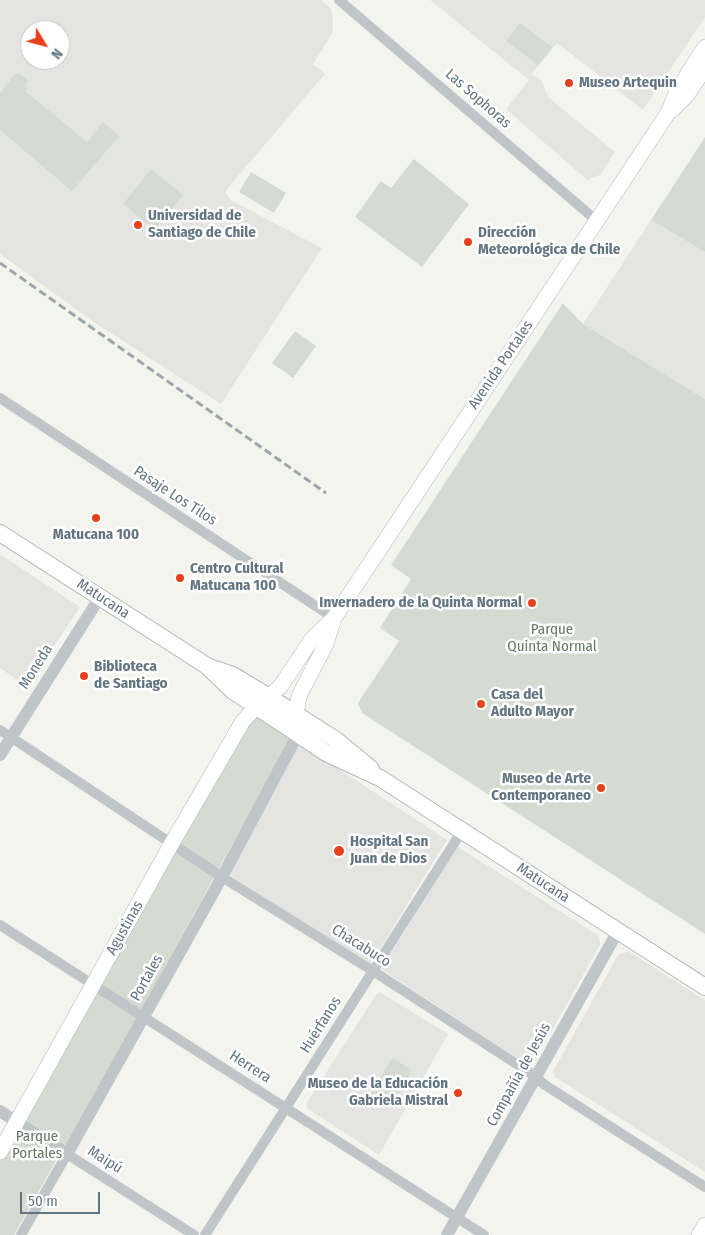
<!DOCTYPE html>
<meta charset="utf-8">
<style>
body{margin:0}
#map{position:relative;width:705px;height:1235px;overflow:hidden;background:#f4f4ef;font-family:"Fira Sans Condensed",sans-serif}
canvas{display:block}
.north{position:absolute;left:20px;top:20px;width:50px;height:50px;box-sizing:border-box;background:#fff;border:1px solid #c0c8cd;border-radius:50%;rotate:127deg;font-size:14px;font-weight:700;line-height:20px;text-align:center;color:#627581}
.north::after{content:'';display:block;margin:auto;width:18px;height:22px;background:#e7401c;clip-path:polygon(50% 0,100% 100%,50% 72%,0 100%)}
.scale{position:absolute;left:20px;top:1192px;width:80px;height:22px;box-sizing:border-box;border:2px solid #627581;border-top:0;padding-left:6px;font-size:15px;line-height:18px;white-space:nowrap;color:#627581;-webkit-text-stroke:4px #fff;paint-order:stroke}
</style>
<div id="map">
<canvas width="705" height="1235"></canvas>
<div class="north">N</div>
<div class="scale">50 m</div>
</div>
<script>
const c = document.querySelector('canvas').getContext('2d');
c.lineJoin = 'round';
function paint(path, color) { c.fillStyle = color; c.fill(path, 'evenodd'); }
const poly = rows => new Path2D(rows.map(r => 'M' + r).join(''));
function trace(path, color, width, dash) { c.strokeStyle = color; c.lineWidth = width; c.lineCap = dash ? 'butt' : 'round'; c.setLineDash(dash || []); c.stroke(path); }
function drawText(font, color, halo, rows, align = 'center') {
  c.font = font + ' "Fira Sans Condensed",sans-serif'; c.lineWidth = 5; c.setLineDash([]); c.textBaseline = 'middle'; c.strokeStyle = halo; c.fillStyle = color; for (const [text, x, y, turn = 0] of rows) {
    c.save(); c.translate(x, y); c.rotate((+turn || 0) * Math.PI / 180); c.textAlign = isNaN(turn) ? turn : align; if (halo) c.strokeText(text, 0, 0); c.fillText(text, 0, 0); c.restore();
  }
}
paint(poly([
 [0,0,321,0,331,9,333,19,333,29,330,37,313,64,325,74,227,189,226,194,232,201,322,248,221,404,98,325,0,254],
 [30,30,60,30,60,60,30,60],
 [430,0,705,0,705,17,643,110,557,43,532,74,541,80,548,97,615,152,600,175,587,180,506,109,529,80],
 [651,220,705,252,705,399,583,324],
 [0,554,80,607,27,687,0,668],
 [300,746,304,746,447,840,369,966,227,873,295,749],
 [458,847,598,935,600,941,600,945,533,1064,528,1065,381,969],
 [628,951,705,1000,705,1172,555,1077,553,1071,618,955],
 [380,992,448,1034,379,1155,308,1109,306,1104,376,995]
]), '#e4e5e3');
paint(poly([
 [520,23,552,47,538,65,506,41],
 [19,73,28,81,25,85,27,88,25,91,87,142,103,122,119,136,72,191,0,130,0,93,14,75],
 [705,137,705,252,651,220],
 [414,159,469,204,422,267,355,217,381,181,391,188],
 [151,169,183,195,155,230,123,204],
 [251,172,286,193,274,213,239,192],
 [563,303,583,324,705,399,705,934,362,713,358,703,399,641,380,628,411,579,391,565],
 [295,331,316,346,293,378,272,363],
 [256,714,290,738,288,743,131,1028,14,1235,0,1235,0,1161,181,834],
 [392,1058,412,1070,390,1107,370,1095]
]), '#d5dbd0');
const secondary = poly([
 [671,111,687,95,705,68],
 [297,724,296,714,299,696,326,644,334,618,668,113,678,89,705,47],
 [0,1152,172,843,243,721,256,707,280,687,312,639,334,618],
 [699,1235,705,1225]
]);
const primary = poly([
 [0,533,207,666,233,691,298,734,326,753,380,778,705,987],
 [209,667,233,675,269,697,336,740,371,769]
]);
trace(secondary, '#b2b8bc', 16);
trace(primary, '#b3b8bb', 18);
trace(poly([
 [339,0,597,221],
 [0,398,334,618],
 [0,730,222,877,373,971,529,1072,545,1085,705,1187],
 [0,925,484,1235],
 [21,1235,67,1154,194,1235],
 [205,1235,462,831]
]), '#c0c5c7', 10);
trace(poly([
 [0,755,100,597],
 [0,1111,67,1154,222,877,298,734],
 [447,1235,618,931]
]), '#c0c5c7', 12);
trace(secondary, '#fff', 15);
trace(primary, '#fff', 16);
trace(poly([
 [0,263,326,493]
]), '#9fa6ab', 3, [8, 4]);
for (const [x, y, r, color] of [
 [569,83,5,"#e7401c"],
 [138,225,5,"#e7401c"],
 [468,242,5,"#e7401c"],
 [96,518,5,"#e7401c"],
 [180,578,5,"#e7401c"],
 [532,603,5,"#e7401c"],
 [84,676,5,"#e7401c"],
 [481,704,5,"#e7401c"],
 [601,788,5,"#e7401c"],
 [339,851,6,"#e7401c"],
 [458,1093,5,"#e7401c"]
]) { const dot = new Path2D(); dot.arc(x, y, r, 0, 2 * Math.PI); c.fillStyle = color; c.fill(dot); trace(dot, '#fff', 2); }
drawText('bold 15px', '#627581', '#fff', [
 ["Museo Artequin",579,83],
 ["Universidad de",148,216],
 ["Santiago de Chile",148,233],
 ["Dirección",478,233],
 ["Meteorológica de Chile",478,250],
 ["Matucana 100",96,535,"center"],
 ["Centro Cultural",190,569],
 ["Matucana 100",190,586],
 ["Invernadero de la Quinta Normal",522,603,"right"],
 ["Biblioteca",94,667],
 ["de Santiago",94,684],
 ["Casa del",491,695],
 ["Adulto Mayor",491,712],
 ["Museo de Arte",591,779,"right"],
 ["Contemporaneo",591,796,"right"],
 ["Hospital San",350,842],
 ["Juan de Dios",350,859],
 ["Museo de la Educación",448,1084,"right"],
 ["Gabriela Mistral",448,1101,"right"]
], 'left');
drawText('15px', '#627581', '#fff', [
 ["Las Sophoras",478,99,41],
 ["Avenida Portales",501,365,-56],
 ["Pasaje Los Tilos",175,496,33],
 ["Matucana",103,599,33],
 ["Moneda",36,667,-58],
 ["Matucana",543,883,33],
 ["Agustinas",125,928,-61],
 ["Chacabuco",361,946,32],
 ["Portales",147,978,-61],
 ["Huérfanos",321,1025,-58],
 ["Herrera",250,1067,33],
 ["Compañía de Jesús",519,1075,-61],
 ["Maipú",105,1160,32]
]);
drawText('15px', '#677861', '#fff', [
 ["Parque",552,630],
 ["Quinta Normal",552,647],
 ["Parque",37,1137],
 ["Portales",37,1154]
]);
</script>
